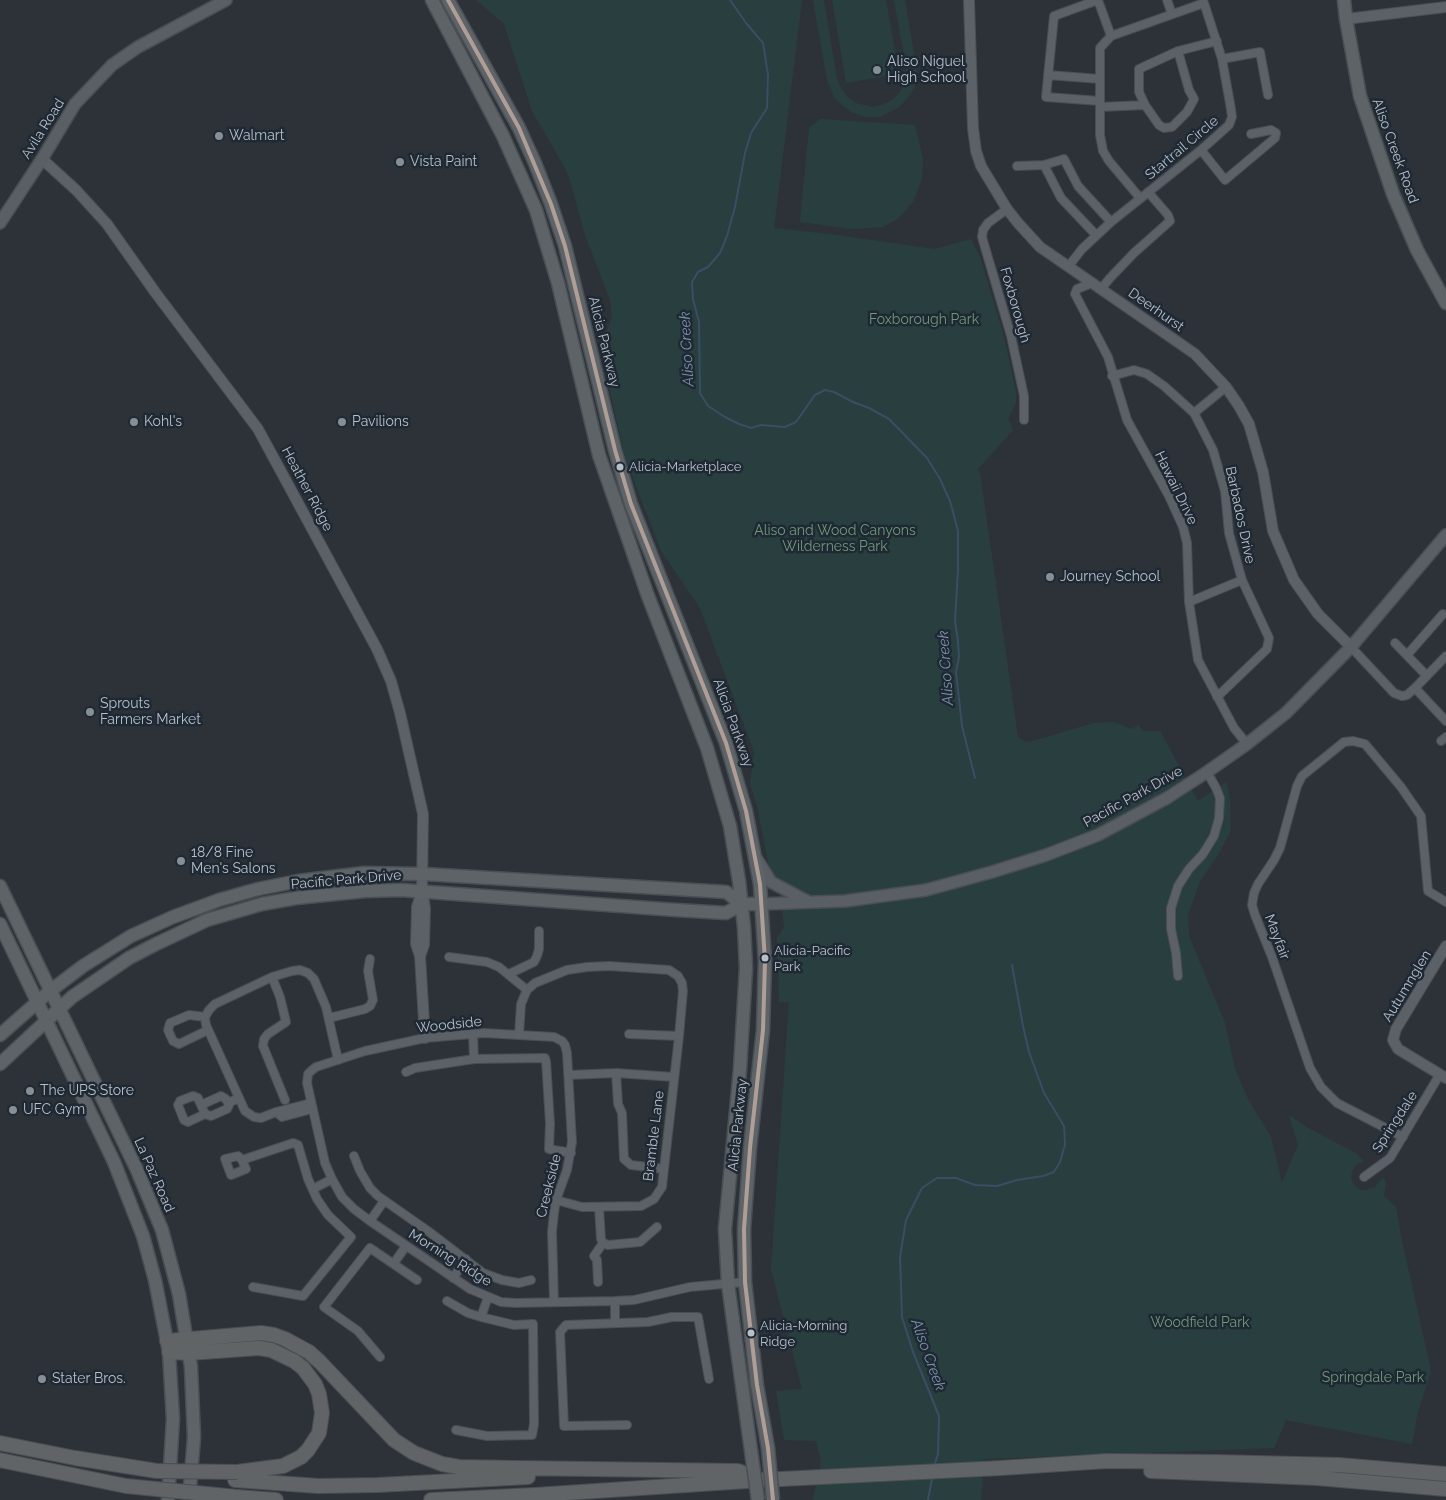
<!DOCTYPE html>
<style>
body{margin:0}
canvas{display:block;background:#2c3238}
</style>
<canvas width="1446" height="1500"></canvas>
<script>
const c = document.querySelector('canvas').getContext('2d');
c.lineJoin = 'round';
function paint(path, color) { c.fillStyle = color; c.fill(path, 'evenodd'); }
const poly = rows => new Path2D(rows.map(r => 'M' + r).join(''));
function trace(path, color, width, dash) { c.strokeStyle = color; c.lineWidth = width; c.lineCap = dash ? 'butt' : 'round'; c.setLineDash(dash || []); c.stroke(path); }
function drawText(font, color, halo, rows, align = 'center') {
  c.font = font + ' Raleway,sans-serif'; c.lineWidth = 5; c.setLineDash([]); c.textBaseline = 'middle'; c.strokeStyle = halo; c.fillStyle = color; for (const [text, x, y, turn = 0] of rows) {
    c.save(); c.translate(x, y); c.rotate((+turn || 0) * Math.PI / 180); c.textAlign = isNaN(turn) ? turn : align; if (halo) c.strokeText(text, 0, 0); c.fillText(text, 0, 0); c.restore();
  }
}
paint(poly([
 [476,0,802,0,774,228,829,234,934,249,971,239,981,260,994,303,1004,337,1016,392,1016,403,1008,419,1013,430,977,470,980,473,1018,737,1024,741,1029,742,1094,723,1114,722,1131,729,1139,725,1142,731,1160,731,1198,801,1226,782,1230,799,1231,830,1218,855,1200,881,1188,915,1189,936,1225,1023,1235,1069,1247,1097,1271,1137,1282,1183,1298,1145,1289,1115,1308,1128,1356,1153,1364,1161,1357,1164,1352,1171,1351,1178,1354,1184,1359,1189,1363,1190,1374,1188,1383,1177,1386,1183,1384,1196,1396,1207,1401,1237,1430,1366,1430,1374,1417,1416,1412,1444,1286,1420,1274,1448,984,1459,981,1500,813,1500,821,1461,816,1441,784,1440,776,1391,802,1389,771,1269,789,1002,779,1002,777,937,784,928,779,880,770,873,757,805,750,784,754,752,700,608,661,551,626,460,600,349,612,317,610,300,585,235,570,180,565,168,532,111,504,24],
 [813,0,824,0,837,78,841,88,847,97,856,103,872,107,882,105,892,100,900,92,905,83,906,66,894,0,905,0,918,77,916,77,915,86,908,98,898,108,879,117,865,117,851,112,835,99,827,80],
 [832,0,886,0,899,74,846,83],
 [820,119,915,125,923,159,922,179,913,202,898,219,882,227,853,229,800,222,809,128]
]), '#293e3f');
trace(poly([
 [730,0,746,23,763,43,768,75,767,108,751,133,745,153,735,207,727,236,720,253,708,267,698,272,692,282,693,299,699,322,700,393,708,406,725,417,739,424,751,428,761,425,785,427,796,422,815,395,825,390,834,392,853,402,869,408,889,419,927,458,940,479,950,501,958,531,958,569,955,621,958,641,959,657,956,672,962,726,975,778],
 [934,1466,938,1454,939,1416,913,1352,902,1317,900,1257,906,1220,922,1188,937,1178,956,1178,975,1185,997,1186,1017,1180,1043,1176,1054,1172,1060,1162,1065,1145,1064,1126,1044,1093,1029,1052,1023,1026,1012,965],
 [928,1500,932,1478]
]), '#3b4d62', 2);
const minor = poly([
 [1167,0,1172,14],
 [1222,59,1260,52,1268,95],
 [1048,75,1100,79],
 [1100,101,1046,97,1054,16,1095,1,1099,3,1111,36],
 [1145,105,1139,92,1139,69,1178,51,1217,41],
 [1100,107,1145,105,1159,125,1164,128,1172,127,1187,112,1194,99,1189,90,1178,51],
 [1201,150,1225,180,1275,138,1276,133,1271,130,1251,134],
 [1044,165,1064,159,1078,186,1111,222],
 [1017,166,1044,165,1061,198,1096,235],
 [1007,209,988,223,983,230,982,237,1011,336,1024,396,1024,420],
 [1068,267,1082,249,1111,222,1201,150,1229,125,1232,117,1231,109,1222,59,1204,3,1111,36,1100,48,1100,135,1103,151,1109,161,1140,198],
 [1092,283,1077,289,1075,294,1108,357,1127,420,1169,496,1183,527,1187,543,1189,602,1198,660,1234,728,1247,744],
 [1101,289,1110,278,1134,253,1170,221,1168,215,1148,192],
 [1112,376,1134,370,1147,374,1164,386,1194,413,1213,450,1225,491,1229,533,1242,580,1269,638,1267,649,1217,697],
 [1194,413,1226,387],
 [1189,602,1242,580],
 [1395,643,1427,676],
 [1351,647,1394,693,1402,696,1407,695,1415,688,1446,656],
 [1407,655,1443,614],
 [1415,688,1446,721],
 [1441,741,1446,737],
 [449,957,487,962,499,967,527,990],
 [509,974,534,962,537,956,539,949,539,931],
 [1178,976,1176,953,1171,929,1171,908,1178,886,1189,869,1203,854,1214,836,1219,818,1220,798,1216,788,1207,772],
 [272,977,280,997,286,1022,268,1034,264,1039,263,1046,285,1100],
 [205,1017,189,1015,170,1023,168,1030,173,1041,179,1044,208,1030],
 [329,1018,365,1009,370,1006,373,1000,368,971,370,959],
 [473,1034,474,1059],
 [629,1034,679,1036],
 [519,1035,521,1004,527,990,535,983,567,970,587,967,609,966,669,970,678,976,682,983,683,991,679,1036,662,1187,654,1199,641,1206,582,1207,556,1200],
 [406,1072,415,1068,474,1059,545,1058,546,1061,550,1123,549,1149,571,1153],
 [616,1073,618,1104,622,1113,624,1159,631,1165,664,1169],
 [569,1075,616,1073,674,1077],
 [311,1103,276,1112,261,1118,254,1117,245,1111,206,1025,205,1017,209,1010,215,1004,272,977,292,971,300,970,308,973,314,979,326,1007,338,1060],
 [201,1105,221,1096,226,1099,228,1103],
 [276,1112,282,1117,312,1109],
 [205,1114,198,1098,193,1096,180,1101,178,1105,184,1120,188,1122,205,1114,211,1116,227,1109,229,1105,228,1103,239,1098],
 [1403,1137,1337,1103,1321,1087,1310,1068,1272,957,1255,915,1252,905,1254,893,1258,884,1274,860,1280,848,1297,786,1302,776,1344,742,1353,741,1365,744,1401,787,1421,816,1428,891,1446,902],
 [354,1156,360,1171,370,1188,378,1196,428,1231,483,1273,502,1280,519,1283,531,1280],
 [242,1160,246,1169,231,1175,225,1159,238,1156,242,1160,293,1143,298,1145,308,1179,317,1199,328,1215,351,1237,303,1296,253,1287],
 [1364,1177,1390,1158,1440,1074],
 [313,1189,332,1179],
 [599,1208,601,1239,603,1243,608,1245,640,1242,657,1227],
 [370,1221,384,1201],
 [394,1263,406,1246],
 [453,1278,466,1259],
 [598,1282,597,1260,594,1256,603,1243],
 [447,1301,468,1313,481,1317,514,1325,533,1324,534,1424,532,1435,487,1436,456,1430],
 [615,1301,615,1323],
 [554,1302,552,1232,554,1213,556,1200,567,1170,572,1142,567,1053,565,1045,562,1041,554,1037,484,1033,425,1038,365,1051,316,1067,311,1071,308,1074,307,1083,325,1163,332,1179,342,1197,354,1209,370,1221,470,1289,501,1302,516,1303,615,1301,634,1300,690,1287,745,1282],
 [481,1317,488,1297],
 [380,1357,358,1331,324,1307,370,1248,417,1280],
 [627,1425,564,1426,560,1332,566,1325,648,1322,672,1317,698,1317,709,1379]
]);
const tertiary = poly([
 [969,0,973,128,976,151,981,166,1007,209,1018,223,1040,247,1195,354,1226,387,1239,406,1249,424,1263,472,1273,531,1294,580,1318,614,1351,647],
 [1346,19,1446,7],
 [42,159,76,190,107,224,155,292,258,429,377,649,391,681,400,713,423,814,422,890,425,908,424,945,420,956],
 [422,891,417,907,416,944,420,956,425,1038],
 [1446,946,1396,1029,1393,1040,1398,1049,1446,1078]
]);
const secondary = poly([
 [0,223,42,159,75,104,112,65,138,47,226,0],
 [756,858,771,882,807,901],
 [762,904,845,901,926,890,992,872,1046,855,1098,835,1126,820,1167,798,1207,772,1247,744,1286,713,1351,647,1446,535]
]);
const primary = poly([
 [432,0,503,136,536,210,558,283,599,455,648,596,707,748,730,826,739,881,744,927,746,968,740,1069,725,1229,728,1284,751,1451],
 [448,0,519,128,535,163,551,204,565,246,615,450,631,504,726,743,746,811,760,884,765,961,763,1030,750,1148,744,1229,745,1282,757,1385,768,1448],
 [1344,0,1346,19,1360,96,1393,194,1417,250,1446,303],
 [0,886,137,1170,162,1230,179,1294,191,1367,194,1437,189,1500],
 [0,924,114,1162,143,1236,155,1280,169,1352,173,1419,168,1500],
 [0,1035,50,991,83,966,131,936,173,917,219,900,258,889,298,881,364,873,423,874,726,892,742,904],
 [0,1064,72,997,129,958,156,944,207,920,262,904,296,898,365,891,401,890,676,910,726,913,742,904,762,904]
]);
const motorway = poly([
 [167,1341,261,1333,274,1335,285,1339,309,1352,320,1362,394,1440,414,1453,442,1464,459,1467,516,1468,738,1471,756,1478],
 [169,1352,189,1353,259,1348,271,1350,294,1361,303,1368,315,1384,319,1394,322,1413,319,1433,308,1450,301,1457,283,1466,237,1472],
 [0,1443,75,1458,157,1471],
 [0,1460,126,1486],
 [1151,1471,1317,1478,1446,1489],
 [235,1480,318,1486,378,1485,528,1477],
 [237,1497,276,1500],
 [431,1500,535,1495,762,1480,1001,1468,1107,1461,1214,1462,1339,1465,1446,1474]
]);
trace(minor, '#4a4e53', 10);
trace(tertiary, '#4a4e53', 12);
trace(secondary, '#4a4e53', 14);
trace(primary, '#4a4f55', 15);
trace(motorway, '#494e54', 16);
trace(minor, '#5c6067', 8);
trace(tertiary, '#5c6067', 10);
trace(secondary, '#5a5f65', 11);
trace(primary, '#5e6368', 12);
trace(motorway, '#616467', 14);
const primaryBridge = poly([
 [768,1448,773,1500],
 [751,1451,758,1500]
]);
const motorwayBridge = poly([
 [157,1471,237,1472],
 [126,1486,237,1497]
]);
trace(primaryBridge, '#4a4f55', 15, []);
trace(motorwayBridge, '#494e54', 16, []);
trace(primaryBridge, '#5e6368', 12);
trace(motorwayBridge, '#616467', 14);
trace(poly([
 [448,0,519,128,551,204,565,246,615,450,631,504,726,743,746,811,760,884,765,961,763,1030,750,1148,744,1229,745,1282,757,1385,768,1448,773,1500]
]), '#af9e96', 4);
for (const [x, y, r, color] of [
 [877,70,5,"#868e96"],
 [219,136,5,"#868e96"],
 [400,162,5,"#868e96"],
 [134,422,5,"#868e96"],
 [342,422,5,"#868e96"],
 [620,467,4.5,"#b7bfc9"],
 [1050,577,5,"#868e96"],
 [90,712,5,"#868e96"],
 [181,861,5,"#868e96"],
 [765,958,4.5,"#b7bfc9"],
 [30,1091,5,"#868e96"],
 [13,1110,5,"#868e96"],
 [751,1333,4.5,"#b7bfc9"],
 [42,1379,5,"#868e96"]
]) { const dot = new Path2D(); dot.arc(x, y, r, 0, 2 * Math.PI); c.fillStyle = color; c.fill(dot); trace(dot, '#1f2934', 2); }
drawText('13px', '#b7bfc9', '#1f2934', [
 ["Alicia-Marketplace",629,467],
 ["Alicia-Pacific",774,951],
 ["Park",774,967],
 ["Alicia-Morning",760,1326],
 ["Ridge",760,1342]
], 'left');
drawText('14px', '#b7bfc9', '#1f2934', [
 ["Aliso Niguel",887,62],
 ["High School",887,78],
 ["Walmart",229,136],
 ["Vista Paint",410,162],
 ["Kohl's",144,422],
 ["Pavilions",352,422],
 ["Journey School",1060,577],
 ["Sprouts",100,704],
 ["Farmers Market",100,720],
 ["18/8 Fine",191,853],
 ["Men's Salons",191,869],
 ["The UPS Store",40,1091],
 ["UFC Gym",23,1110],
 ["Stater Bros.",52,1379]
], 'left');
drawText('14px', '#b7bfc9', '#1f2934', [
 ["Avila Road",43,129,-58],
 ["Startrail Circle",1182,148,-40],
 ["Aliso Creek Road",1395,151,70],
 ["Foxborough",1015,305,74],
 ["Deerhurst",1156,310,35],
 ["Alicia Parkway",604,342,76],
 ["Hawaii Drive",1176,488,64],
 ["Heather Ridge",307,489,62],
 ["Barbados Drive",1240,515,78],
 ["Alicia Parkway",733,723,70],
 ["Pacific Park Drive",1133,797,-29],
 ["Pacific Park Drive",346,880,-5],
 ["Mayfair",1277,937,69],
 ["Autumnglen",1407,986,-59],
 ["Woodside",449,1025,-6],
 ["Springdale",1395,1122,-57],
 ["Alicia Parkway",738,1125,-84],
 ["Bramble Lane",654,1136,-83],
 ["La Paz Road",154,1175,66],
 ["Creekside",549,1186,-76],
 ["Morning Ridge",450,1258,32]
]);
drawText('14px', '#6f9977', '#1f2934', [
 ["Foxborough Park",924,320],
 ["Aliso and Wood Canyons",835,531],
 ["Wilderness Park",835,547],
 ["Woodfield Park",1200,1323],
 ["Springdale Park",1373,1378]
]);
drawText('italic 15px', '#7991aa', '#1f2934', [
 ["Aliso Creek",687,349,-93],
 ["Aliso Creek",946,668,-94],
 ["Aliso Creek",928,1355,70]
]);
</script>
